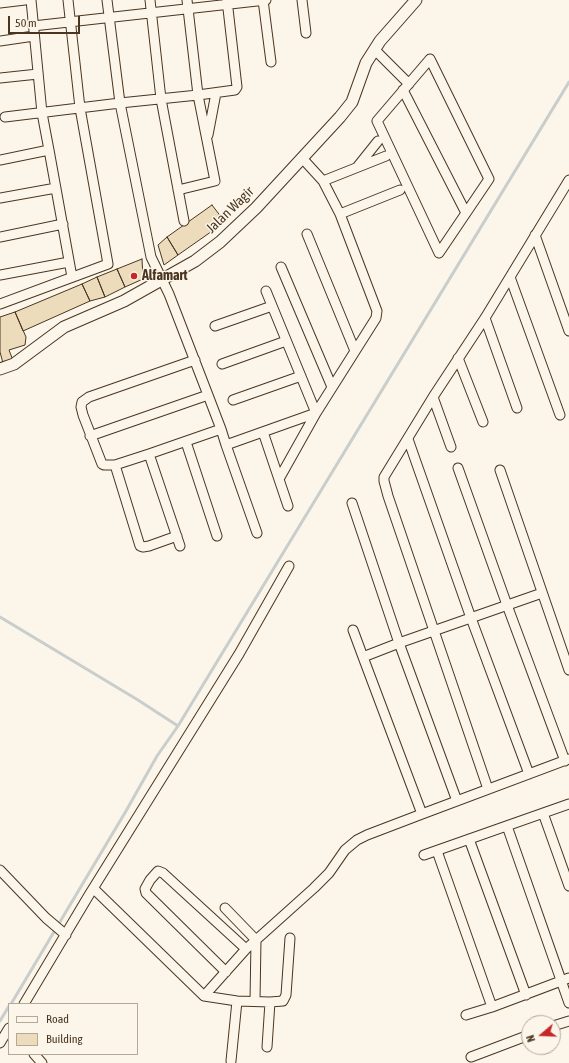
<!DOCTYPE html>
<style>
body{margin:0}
#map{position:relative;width:569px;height:1063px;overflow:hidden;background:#fbf6e9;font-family:"Asap Condensed",sans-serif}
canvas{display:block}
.legend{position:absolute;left:8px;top:1003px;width:130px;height:52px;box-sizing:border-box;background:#fbf6e9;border:1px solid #b4a999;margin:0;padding:5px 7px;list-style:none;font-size:12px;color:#4a3520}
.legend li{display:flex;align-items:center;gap:8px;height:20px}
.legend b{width:20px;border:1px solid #b4a999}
.north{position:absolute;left:521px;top:1015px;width:40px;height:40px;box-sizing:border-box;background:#fbf6e9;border:1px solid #b4a999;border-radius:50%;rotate:251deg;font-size:11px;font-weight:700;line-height:16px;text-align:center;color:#4a3520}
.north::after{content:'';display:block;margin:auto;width:14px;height:18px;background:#c62828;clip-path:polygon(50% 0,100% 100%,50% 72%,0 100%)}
.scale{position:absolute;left:8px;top:16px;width:72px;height:18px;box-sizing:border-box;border:2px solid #4a3520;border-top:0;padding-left:5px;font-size:12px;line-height:14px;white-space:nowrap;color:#4a3520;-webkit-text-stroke:3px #fbf6e9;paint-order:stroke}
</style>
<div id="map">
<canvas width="569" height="1063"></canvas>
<ul class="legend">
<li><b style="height:5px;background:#fbf6e9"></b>Road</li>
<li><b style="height:11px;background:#ecdcbc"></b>Building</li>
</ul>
<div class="north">N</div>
<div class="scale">50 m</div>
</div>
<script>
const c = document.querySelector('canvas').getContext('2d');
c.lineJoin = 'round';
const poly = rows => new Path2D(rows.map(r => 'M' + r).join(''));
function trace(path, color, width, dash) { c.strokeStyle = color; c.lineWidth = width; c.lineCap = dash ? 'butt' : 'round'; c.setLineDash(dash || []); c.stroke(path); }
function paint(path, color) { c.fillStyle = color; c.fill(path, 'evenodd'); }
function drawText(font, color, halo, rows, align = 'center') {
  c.font = font + ' "Asap Condensed",sans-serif'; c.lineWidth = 3; c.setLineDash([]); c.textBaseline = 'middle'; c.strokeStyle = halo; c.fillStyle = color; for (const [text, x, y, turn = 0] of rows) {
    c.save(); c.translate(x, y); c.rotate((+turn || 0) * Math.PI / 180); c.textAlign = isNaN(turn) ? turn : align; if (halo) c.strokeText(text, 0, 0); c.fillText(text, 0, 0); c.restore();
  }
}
trace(poly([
 [0,617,138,700,178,726],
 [11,1004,126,811,157,756,178,726,569,82],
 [0,1021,9,1006]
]), '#c9cecd', 3);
const building = poly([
 [212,205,225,222,178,255,167,237,212,205],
 [167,237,178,255,164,265,158,245,167,237],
 [142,259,143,279,125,287,117,269,142,259],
 [117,269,125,287,105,297,97,277,117,269],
 [97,277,105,297,90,301,82,284,97,277],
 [82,284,90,301,23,331,15,312,82,284],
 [15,312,26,337,25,345,9,350,14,363,4,367,0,352,0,317,15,312]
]);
paint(building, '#ecdcbc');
trace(building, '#4a3520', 1);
const minor = poly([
 [150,0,161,99,184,221],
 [263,0,271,62],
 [302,0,306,33],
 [0,3,25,0],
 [33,26,266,0],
 [0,41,34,36],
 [375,50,409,84],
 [430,59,489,179,439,253,377,121,430,59],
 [0,78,38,74],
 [403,90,466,213],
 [5,117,120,103,198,95,235,90,237,87,227,0],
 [208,135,216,93],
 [49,150,72,277],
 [0,160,49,150,42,113,31,0],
 [358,166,378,141],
 [323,181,386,156],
 [178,190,215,181,198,95,187,0],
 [0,198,56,188],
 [340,214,400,190],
 [307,234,355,351],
 [535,235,569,331],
 [0,237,63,224],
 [281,267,332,387],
 [0,275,69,262],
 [510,277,560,415],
 [266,291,316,413,279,479],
 [0,304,108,264,80,108,68,0],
 [485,318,517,408],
 [215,326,272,306],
 [458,358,483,422],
 [195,360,89,397,82,402,81,407,83,415,102,464,104,465,115,465,149,454,221,429,226,445,316,413,376,318,377,311,340,214,323,181,302,158],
 [222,364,286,341],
 [208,395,221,429],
 [433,397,451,447],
 [233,400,301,376],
 [263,432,288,506],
 [90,436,208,395,169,294,151,257,120,103,107,0],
 [408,439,415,459,471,618,529,774],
 [186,442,217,536],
 [226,445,257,533],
 [149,454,180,546],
 [115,465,140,546,143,547,149,546,177,536],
 [458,468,507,605,565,761],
 [500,470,569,670],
 [352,503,399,643,457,801],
 [353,630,363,657],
 [488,789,388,496,384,481,384,477,433,397,485,318,569,180],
 [543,813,569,886],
 [422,814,363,657,399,643,542,593],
 [507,826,569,1003],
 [469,839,526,995],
 [437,851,492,1007],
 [424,855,569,804],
 [0,870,46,918,66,935],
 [94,889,204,996,237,1001,270,1002,283,1001,286,995,290,938],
 [225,908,256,940,255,1001],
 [226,972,146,893,145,889,150,880,158,871,163,873,246,949],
 [204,996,246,949,314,888,329,873,345,850,357,840,367,835,422,814,569,759],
 [24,1004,89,895,239,654,289,566],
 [466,1015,492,1007,569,978],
 [553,1026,569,1021],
 [0,1043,9,1028],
 [267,1047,270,1002],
 [34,1054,42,1063],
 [471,1057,529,1035],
 [231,1061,237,1001]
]);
const tertiary = poly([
 [0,369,14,364,64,327,124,301,195,261,220,242,256,208,340,117,352,102,366,63,380,41,416,0]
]);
trace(minor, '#4a3520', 11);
trace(tertiary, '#4a3520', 13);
trace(minor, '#fbf6e9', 9);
trace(tertiary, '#fbf6e9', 11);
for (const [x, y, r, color] of [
 [134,276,4,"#c62828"]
]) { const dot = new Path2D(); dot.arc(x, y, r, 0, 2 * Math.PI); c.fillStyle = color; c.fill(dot); trace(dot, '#fbf6e9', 1.5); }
drawText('14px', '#4a3520', '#fbf6e9', [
 ["Jalan Wagir",230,210,-44]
]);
drawText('bold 14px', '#4a3520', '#fbf6e9', [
 ["Alfamart",142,276]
], 'left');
</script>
